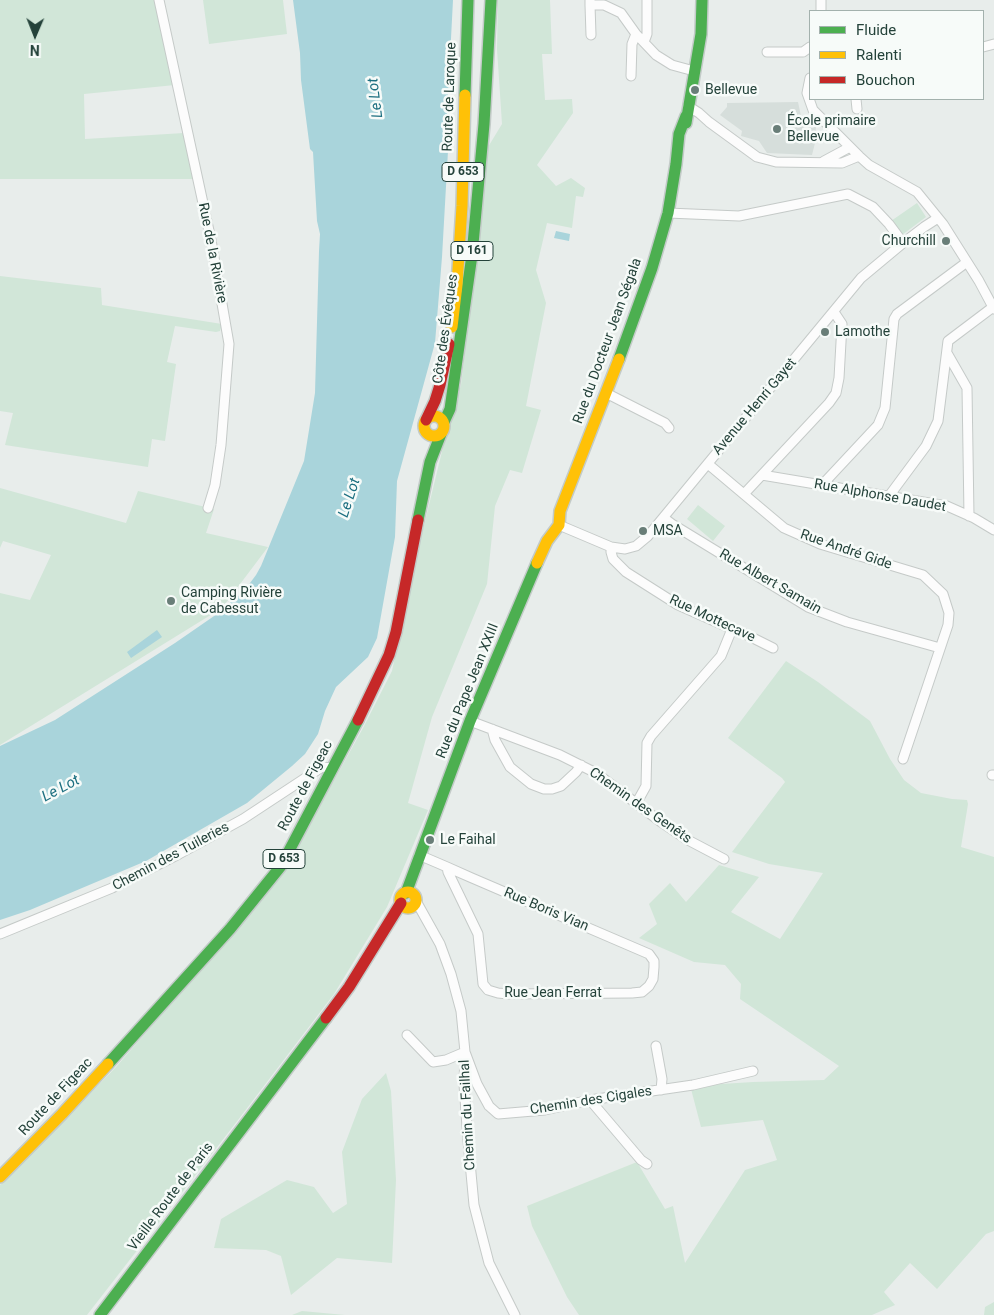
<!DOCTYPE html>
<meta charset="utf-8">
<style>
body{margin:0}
#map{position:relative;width:994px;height:1315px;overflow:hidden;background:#e8edeb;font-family:Roboto,sans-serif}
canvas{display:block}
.legend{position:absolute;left:809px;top:10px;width:175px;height:90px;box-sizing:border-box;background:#f7fbf9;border:1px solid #a3b1ad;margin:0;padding:6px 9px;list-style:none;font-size:15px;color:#24423a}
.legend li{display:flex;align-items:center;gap:10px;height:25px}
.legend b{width:25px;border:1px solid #a3b1ad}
.north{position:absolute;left:10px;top:10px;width:50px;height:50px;-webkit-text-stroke:4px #f7fbf9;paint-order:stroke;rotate:181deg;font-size:14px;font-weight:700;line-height:20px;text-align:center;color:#24423a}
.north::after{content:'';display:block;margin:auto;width:18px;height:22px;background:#24423a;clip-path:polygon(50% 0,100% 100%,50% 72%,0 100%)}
</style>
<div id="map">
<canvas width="994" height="1315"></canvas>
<ul class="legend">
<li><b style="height:6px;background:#4caf50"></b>Fluide</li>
<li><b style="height:6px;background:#ffc107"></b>Ralenti</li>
<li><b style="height:6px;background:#c62828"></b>Bouchon</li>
</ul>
<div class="north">N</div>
</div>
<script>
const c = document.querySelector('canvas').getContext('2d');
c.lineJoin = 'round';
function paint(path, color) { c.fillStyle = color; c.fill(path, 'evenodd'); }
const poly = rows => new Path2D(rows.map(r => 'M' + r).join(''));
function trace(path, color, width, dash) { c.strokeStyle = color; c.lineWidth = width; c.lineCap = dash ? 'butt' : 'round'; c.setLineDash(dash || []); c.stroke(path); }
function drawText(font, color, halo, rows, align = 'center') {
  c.font = font + ' Roboto,sans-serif'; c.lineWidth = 5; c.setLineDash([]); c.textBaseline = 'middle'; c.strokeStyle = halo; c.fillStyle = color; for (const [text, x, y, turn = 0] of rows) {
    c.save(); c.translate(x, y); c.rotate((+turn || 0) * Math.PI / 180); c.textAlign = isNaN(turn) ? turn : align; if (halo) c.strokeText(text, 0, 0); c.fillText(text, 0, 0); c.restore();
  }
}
paint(poly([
 [798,102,801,116,806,115,816,126,815,143,812,155,767,153,759,141,741,136,742,131,720,115,727,107,727,103]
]), '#d6dedb');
paint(poly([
 [0,0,155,0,175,85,84,94,85,139,184,133,194,179,0,179],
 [203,0,283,0,287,34,209,44],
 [498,0,550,0,552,54,542,54,545,100,572,99,573,113,537,165,556,186,571,178,585,188,583,197,576,196,572,228,547,223,536,270,546,303,526,406,541,410,522,473,510,470,495,506,487,584,432,717,408,803,428,810,387,907,334,994,235,1124,87,1315,0,1315,0,1185,116,1067,281,876,363,728,392,671,418,550,445,439,461,385,488,147,502,124,497,49],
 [917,203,926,217,902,235,891,221],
 [0,276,101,288,102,305,222,324,220,331,216,332,175,326,167,362,176,364,165,441,152,439,148,467,5,445,13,413,0,411],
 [0,488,126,523,138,491,214,509,206,533,268,547,222,608,0,745,0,593,30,600,51,555,3,541,0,548],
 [698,505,725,526,713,541,687,519],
 [786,661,818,682,870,721,890,759,904,780,921,793,952,799,967,800,968,804,961,847,994,857,994,1231,986,1234,937,1289,910,1263,884,1292,895,1305,872,1315,579,1315,567,1297,532,1226,527,1206,637,1162,665,1209,673,1206,685,1263,745,1170,777,1160,763,1120,701,1127,691,1089,705,1085,753,1082,824,1080,839,1066,740,999,741,984,725,965,694,962,639,938,657,924,649,904,670,883,686,902,719,865,759,877,731,912,780,939,823,873,769,864,732,852,785,782,782,778,728,738],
 [386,1073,391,1091,396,1180,392,1263,337,1258,291,1295,281,1256,266,1250,214,1248,221,1219,287,1180,314,1187,333,1213,347,1204,342,1152,362,1099],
 [994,1302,994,1315,984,1315,985,1307],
 [302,1311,345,1315,292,1315]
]), '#d1e6d8');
paint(poly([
 [293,0,453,0,447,115,448,151,442,257,435,343,397,481,395,537,377,638,368,657,336,687,325,711,318,734,305,754,292,766,247,803,146,861,30,910,0,920,0,746,55,720,175,643,217,614,244,591,256,575,261,566,304,461,315,393,319,251,320,234,317,221,313,152,310,149,301,80,300,53],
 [556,231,570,234,569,241,554,238],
 [157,630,162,637,131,658,127,652]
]), '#a9d4db');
const street = poly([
 [159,0,211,240,229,344,221,445,215,485,208,508],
 [590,0,590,5,604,5,621,13,636,34,656,55,672,65,694,71],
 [821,0,821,11],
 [590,5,591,35],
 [644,42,647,34,647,0],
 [983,47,994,44],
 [767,52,803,52,810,47],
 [631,76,632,44,636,34],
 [810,78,807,93,813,110,859,156,869,165,917,192,943,224,979,281,994,309],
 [856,99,857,109],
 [688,106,699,113,709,122,757,157,776,162,842,163,859,156],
 [824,161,850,147],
 [668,213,739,216,848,194,873,207,889,224,903,243],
 [947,353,967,388,969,516],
 [606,393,665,423,669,428],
 [708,464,784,528,820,544,923,575,943,594,949,613,948,625,903,759],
 [762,475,947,506,974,518,994,530],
 [822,485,878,425,885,408,894,319,897,314,967,262],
 [744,494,829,403,836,393,839,378,842,324,834,312],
 [889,496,926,446,938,421,948,341,993,307],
 [664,518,672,524,808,607,847,622,940,648],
 [559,525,611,547,625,549,636,546,648,536,861,278,903,243,924,227,938,218],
 [611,547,611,552,613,559,626,572,678,605,732,629,745,634,773,648],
 [470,721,560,755,596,773,661,822,686,839,724,859],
 [492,729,495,740,510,767,531,784,544,789,552,789,561,786,576,772,581,765],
 [992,775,994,775],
 [636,804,646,786,647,743,651,736,721,656,732,629],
 [419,855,447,867,472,878,649,954,654,961,654,967,653,979,649,986,642,992,632,993,508,994,498,993,488,990,483,984,478,934,448,872,447,867],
 [416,901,440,944,451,974,461,1011,465,1052,464,1084,468,1141,474,1205,489,1263,515,1315],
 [0,934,112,888,179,854,243,819,322,767,332,768],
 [407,1035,433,1062,446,1060,465,1052,477,1084,489,1106,498,1114,545,1110,590,1100,693,1085,753,1071],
 [656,1046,662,1079,661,1090],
 [590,1100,641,1160,647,1164]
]);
const fast = poly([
 [465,95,468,0],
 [686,123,701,34,702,0],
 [619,359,652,268,668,213,676,164,679,134,686,116],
 [444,422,450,409,472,255,484,124,491,0],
 [418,520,430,462,441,434],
 [406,893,470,721,537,563],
 [108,1064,230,929,281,866,358,720],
 [100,1315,326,1018]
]);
const slow = poly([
 [452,327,457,285,462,206,465,95],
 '424 426a10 10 0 1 1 20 0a10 10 0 1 1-20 0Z',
 [537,563,547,541,559,525,560,511,619,359],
 '400 900a8 8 0 1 1 16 0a8 8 0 1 1-16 0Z',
 [0,1177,62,1114,108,1064]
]);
const jam = poly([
 [426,420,435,401,440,385,449,344],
 [358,720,389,655,396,632,418,520],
 [326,1018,349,987,401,903]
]);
trace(street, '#c5cac8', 11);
trace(fast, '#c3cbc8', 14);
trace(slow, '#c3cbc8', 14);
trace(jam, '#c3cbc8', 14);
trace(street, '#fcfcfc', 9);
trace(fast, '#4caf50', 11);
trace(slow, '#ffc107', 11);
trace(jam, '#c62828', 11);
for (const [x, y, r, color] of [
 [695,90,5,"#697e78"],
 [777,129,5,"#697e78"],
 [946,241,5,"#697e78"],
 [825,332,5,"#697e78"],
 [643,531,5,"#697e78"],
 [171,601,5,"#697e78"],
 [430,840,5,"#697e78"]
]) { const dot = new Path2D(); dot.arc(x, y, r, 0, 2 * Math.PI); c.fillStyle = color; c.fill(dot); trace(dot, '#f7fbf9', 2); }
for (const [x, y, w] of [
 [463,172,42],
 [472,251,42],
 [284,859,42]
]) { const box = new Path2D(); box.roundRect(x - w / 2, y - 9.5, w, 19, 4); c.fillStyle = '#f7fbf9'; c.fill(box); trace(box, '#24423a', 1); }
drawText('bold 12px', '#24423a', null, [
 ["D 653",463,172],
 ["D 161",472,251],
 ["D 653",284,859]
]);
drawText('14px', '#24423a', '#f7fbf9', [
 ["Bellevue",705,90],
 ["École primaire",787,121],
 ["Bellevue",787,137],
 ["Churchill",936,241,"right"],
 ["Lamothe",835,332],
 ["MSA",653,531],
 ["Camping Rivière",181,593],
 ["de Cabessut",181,609],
 ["Le Faihal",440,840]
], 'left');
drawText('14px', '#24423a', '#f7fbf9', [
 ["Route de Laroque",450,97,-88],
 ["Rue de la Rivière",212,253,79],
 ["Côte des Évêques",446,329,-82],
 ["Rue du Docteur Jean Ségala",608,341,-70],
 ["Avenue Henri Gayet",755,407,-50],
 ["Rue Alphonse Daudet",880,496,10],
 ["Rue André Gide",846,550,19],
 ["Rue Albert Samain",770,582,30],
 ["Rue Mottecave",712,619,25],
 ["Rue du Pape Jean XXIII",468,691,-68],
 ["Route de Figeac",306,786,-62],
 ["Chemin des Genêts",640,806,35],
 ["Chemin des Tuileries",171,857,-28],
 ["Rue Boris Vian",546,910,23],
 ["Rue Jean Ferrat",553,993],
 ["Route de Figeac",56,1097,-47],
 ["Chemin des Cigales",591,1101,-9],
 ["Chemin du Failhal",468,1115,-93],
 ["Vieille Route de Paris",171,1197,-53]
]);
drawText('italic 15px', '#1c6f80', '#f7fbf9', [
 ["Le Lot",376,98,-97],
 ["Le Lot",350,498,-72],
 ["Le Lot",61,789,-28]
]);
</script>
